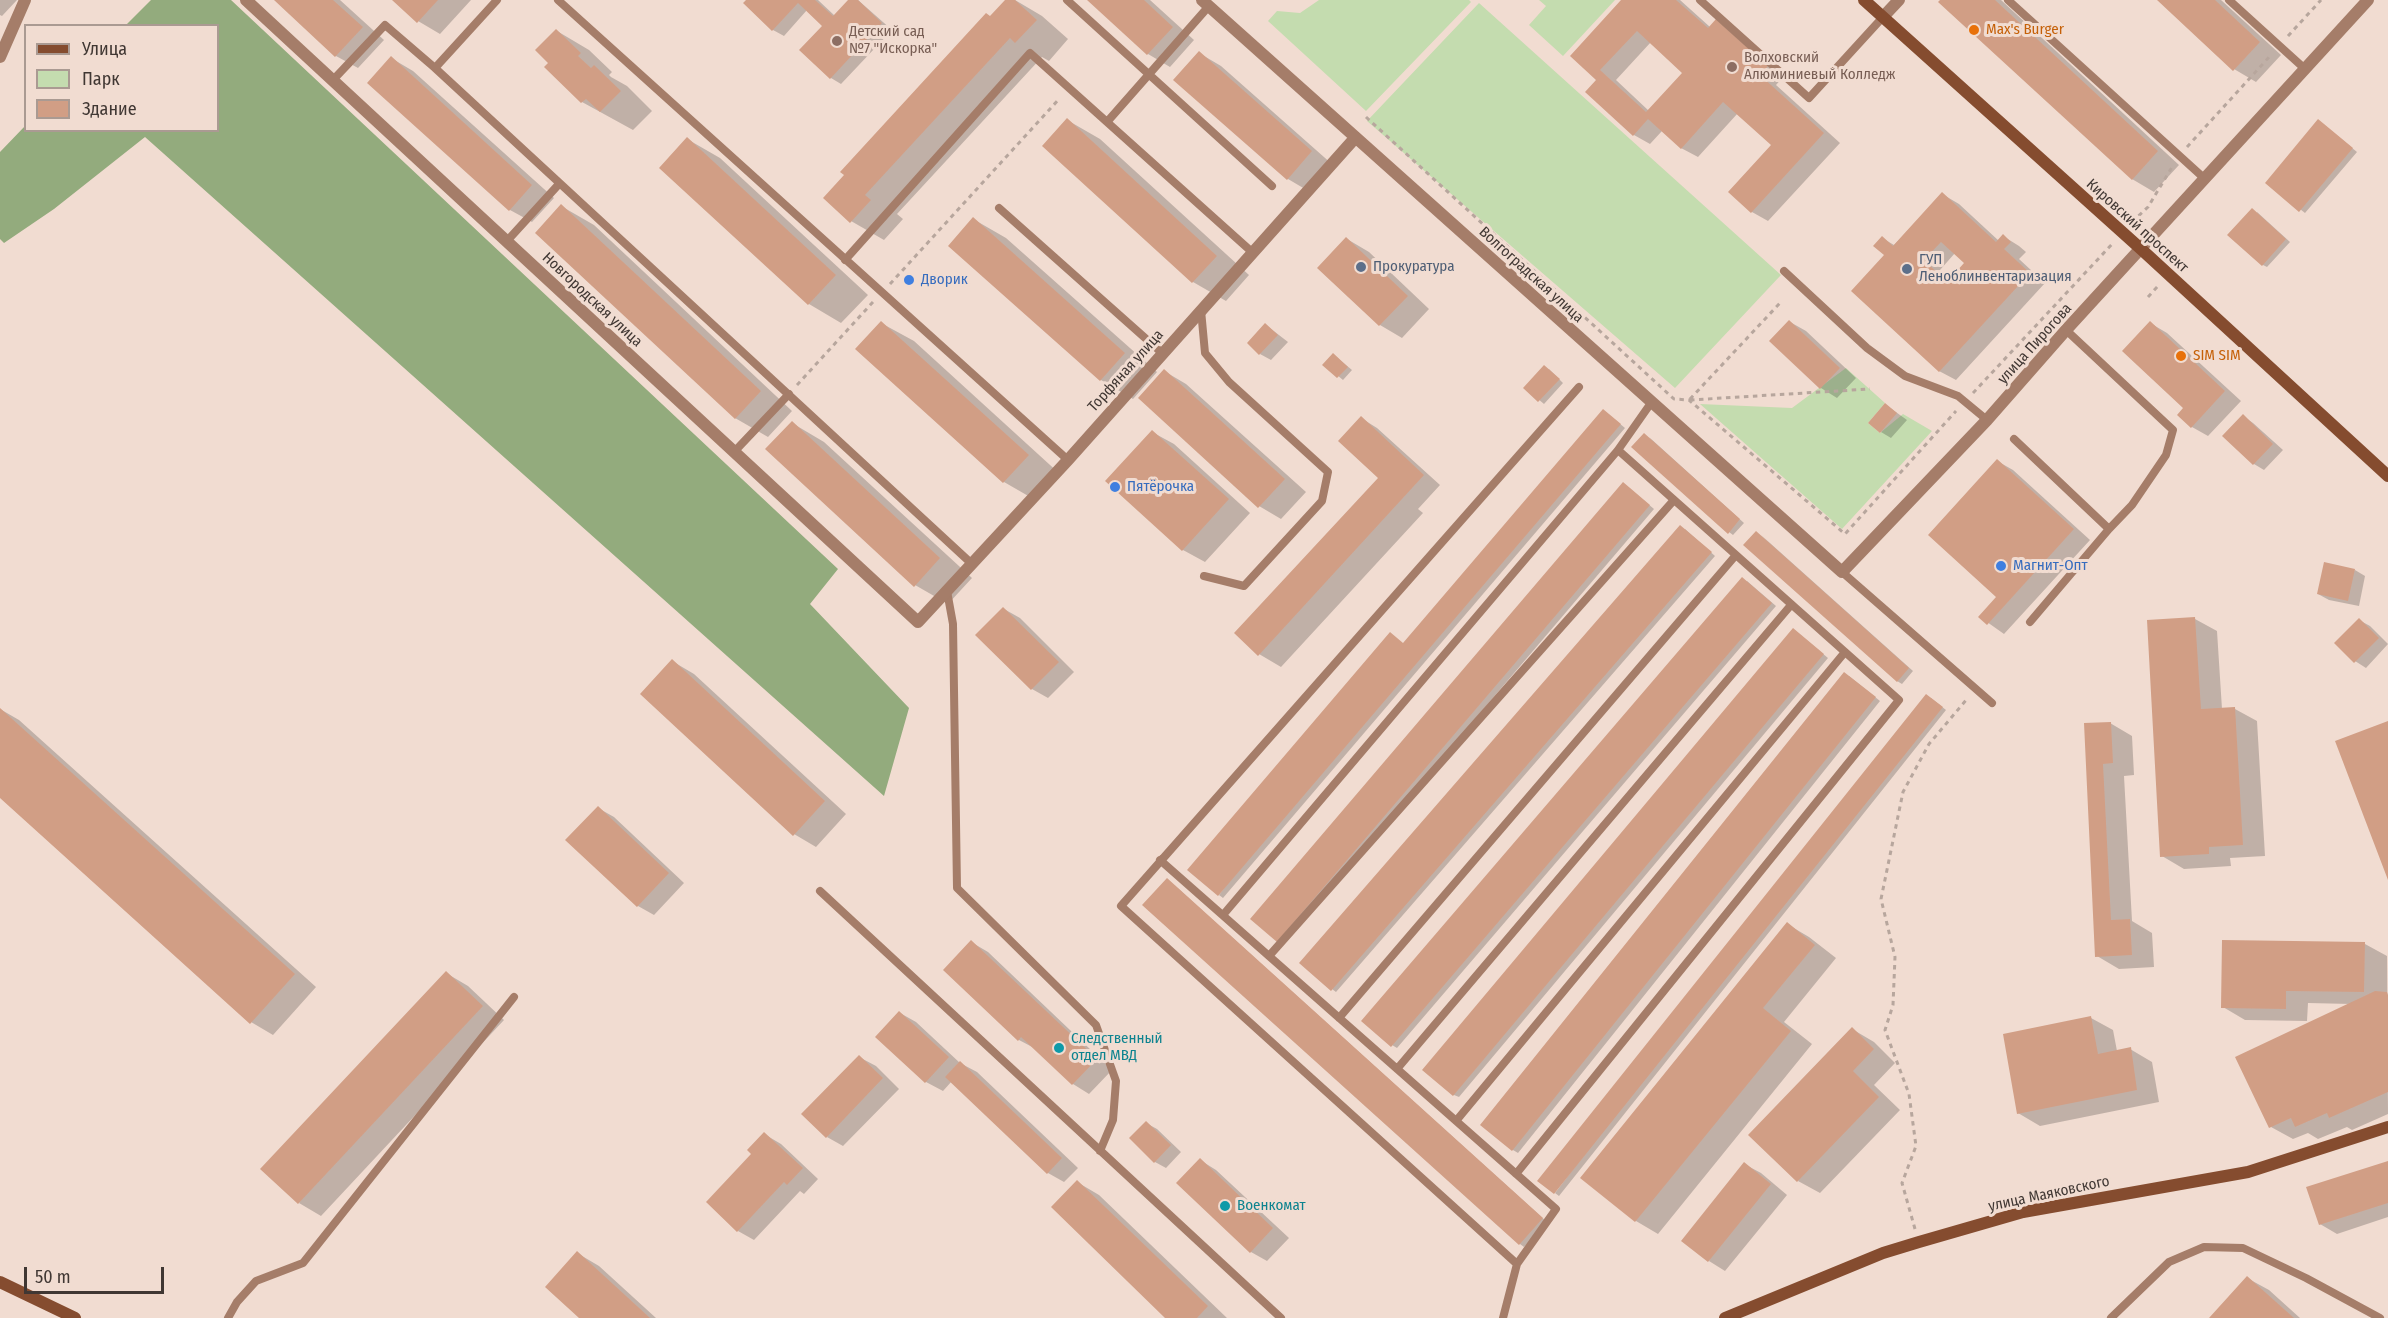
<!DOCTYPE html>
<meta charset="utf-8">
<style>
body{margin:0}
#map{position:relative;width:2388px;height:1318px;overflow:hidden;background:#f1dcd1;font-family:"Fira Sans Condensed",sans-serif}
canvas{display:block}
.legend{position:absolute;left:24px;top:24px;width:195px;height:108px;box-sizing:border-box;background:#f1dcd1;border:2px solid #aa9a92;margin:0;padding:8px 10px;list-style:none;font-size:18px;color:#403733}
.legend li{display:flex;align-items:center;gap:12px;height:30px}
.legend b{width:30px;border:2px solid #aa9a92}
.scale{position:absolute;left:24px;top:1267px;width:140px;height:27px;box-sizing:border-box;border:3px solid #403733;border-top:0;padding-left:8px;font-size:18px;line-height:21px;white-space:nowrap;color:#403733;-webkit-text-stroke:4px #f1dcd1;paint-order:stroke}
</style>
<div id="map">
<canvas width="2388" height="1318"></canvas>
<ul class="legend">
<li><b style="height:8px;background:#854c2f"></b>Улица</li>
<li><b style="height:16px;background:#c4dcaf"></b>Парк</li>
<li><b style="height:16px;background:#d19e85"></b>Здание</li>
</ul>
<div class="scale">50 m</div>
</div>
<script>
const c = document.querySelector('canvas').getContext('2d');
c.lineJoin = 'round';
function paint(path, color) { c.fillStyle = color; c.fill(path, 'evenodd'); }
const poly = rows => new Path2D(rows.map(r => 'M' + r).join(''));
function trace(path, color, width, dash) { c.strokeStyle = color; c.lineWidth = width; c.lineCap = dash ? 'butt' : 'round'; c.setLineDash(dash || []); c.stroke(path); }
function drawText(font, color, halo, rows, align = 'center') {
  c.font = font + ' "Fira Sans Condensed",sans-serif'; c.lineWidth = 6; c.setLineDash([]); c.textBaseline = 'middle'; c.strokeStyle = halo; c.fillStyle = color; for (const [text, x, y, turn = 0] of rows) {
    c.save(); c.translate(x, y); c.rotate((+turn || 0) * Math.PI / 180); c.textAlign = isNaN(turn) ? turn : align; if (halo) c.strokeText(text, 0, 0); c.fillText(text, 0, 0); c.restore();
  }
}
paint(poly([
 [1319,0,1469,0,1471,2,1366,111,1268,21,1277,11,1300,13],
 [1539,0,1615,0,1563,56,1529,25,1546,6],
 [1479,3,1781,275,1675,388,1367,121],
 [1846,368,1885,403,1868,423,1880,433,1903,414,1932,431,1842,529,1700,404,1792,408]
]), '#c4dcaf');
paint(poly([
 [151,0,231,0,838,569,810,604,909,708,884,796,145,137,54,209,4,243,0,239,0,152,25,126,26,130,218,130,218,26,126,25]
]), '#93ab7d');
paint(poly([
 [0,0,17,0,2,16,0,15],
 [276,0,340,0,384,40,358,68,336,56],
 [394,0,471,0,440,34,418,21],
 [748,0,818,0,835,16,850,0,858,0,892,30,841,84,831,78,824,26,807,10,784,36,773,30],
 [1007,0,1015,0,1042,16,1068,39,1049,61,1042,57,897,214,903,219,884,240,851,221,825,198],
 [1089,0,1150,0,1194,40,1170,67,1148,54],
 [1623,0,1680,0,1710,27,1784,76,1776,85,1840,143,1768,221,1752,212,1730,192,1773,145,1738,113,1698,157,1681,148,1662,131,1650,144,1634,135,1598,80,1572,56],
 [1651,42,1685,73,1649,111,1616,80],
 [1942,0,2001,0,2179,165,2154,192,2132,179],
 [2159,0,2221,0,2281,55,2256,82,2234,69],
 [557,31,589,50,612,72,609,75,611,77,627,86,652,111,633,130,582,102,546,67,550,63],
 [1199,53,1221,66,1333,165,1310,192,1288,179,1176,80],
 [391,58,413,71,554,198,532,222,510,210],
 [1067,120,1100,139,1249,275,1226,301,1193,282,1044,146],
 [2323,124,2357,152,2305,213,2267,183],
 [687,139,720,158,868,295,841,323,809,304,661,167],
 [1942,194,1959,204,1999,241,2003,236,2019,246,2026,252,2019,259,2045,283,1956,380,1939,371,1886,255,1882,238,1894,245],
 [1955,253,1966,263,1951,280,1940,270],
 [561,206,594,225,792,411,768,437,735,418],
 [2257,212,2290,242,2267,267,2263,265],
 [973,219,1006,238,1157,372,1133,399,1101,380],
 [1347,239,1369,252,1429,309,1402,338,1380,325,1320,268],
 [1790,322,1806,331,1856,378,1837,398,1821,388,1771,341],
 [881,323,914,341,1061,475,1037,501,1004,482,857,349],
 [2150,323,2167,333,2241,401,2208,436,2192,427],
 [1266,325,1288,342,1271,360,1260,354],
 [1334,355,1352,370,1343,380,1325,365],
 [1549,369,1563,383,1544,404,1525,388],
 [1164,371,1186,384,1306,492,1281,519,1259,506],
 [1886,405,1907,420,1891,438,1881,432],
 [1608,414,1625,428,1223,898,1219,895,1404,645],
 [2243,416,2253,423,2283,450,2264,470,2254,464],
 [1361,418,1377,428,1440,485,1418,509,1423,513,1281,667,1259,654,1380,477],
 [792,423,824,442,972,578,948,604,915,585],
 [1152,432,1174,444,1250,513,1205,562,1183,550],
 [1649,437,1744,523,1733,535,1729,532],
 [1997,461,2013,470,2090,540,2004,634,1980,617,1998,597],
 [1628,487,1654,509,1283,944,1278,941],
 [1685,529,1715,556,1336,992,1332,989],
 [1761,535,1913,671,1902,684,1897,681],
 [2355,570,2365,576,2359,606,2329,600,2318,594],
 [1747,581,1776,606,1397,1048,1392,1045],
 [1004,609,1020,618,1074,672,1048,698,1032,689],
 [2195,619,2217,631,2222,709,2235,709,2257,721,2265,856,2230,858,2231,866,2184,869,2162,856],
 [2359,620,2370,626,2388,644,2366,668,2355,661],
 [1798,633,1828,658,1459,1097,1454,1095,1424,1070],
 [672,661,694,674,846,814,816,847,794,834],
 [1849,676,1880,701,1518,1153,1513,1150,1482,1125],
 [1931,698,1946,710,1559,1196,1555,1193],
 [0,709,19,720,316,987,273,1035,251,1022,0,796],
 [2110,723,2132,736,2134,775,2124,776,2132,921,2152,933,2154,967,2119,969,2097,956,2085,725],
 [598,808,614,817,684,883,654,915,638,906],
 [1172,883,1547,1222,1524,1247,1520,1244],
 [1787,924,1809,937,1836,958,1784,1022,1812,1044,1658,1234,1636,1221,1582,1177],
 [971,942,988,952,1112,1070,1089,1094,1073,1084,1036,1049,1019,1040],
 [2365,944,2387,956,2388,1114,2352,1130,2347,1127,2318,1139,2308,1133,2293,1139,2271,1127,2351,1004,2308,1003,2307,1021,2245,1020,2223,1007],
 [446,973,468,986,504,1020,321,1216,299,1203],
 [900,1013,916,1022,960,1063,977,1072,1078,1168,1064,1182,1048,1173,952,1081,943,1091,926,1082,878,1037],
 [2091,1018,2113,1030,2117,1051,2130,1049,2152,1062,2159,1102,2040,1126,2018,1113],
 [1852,1029,1874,1042,1895,1063,1874,1085,1900,1110,1820,1193,1798,1181],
 [859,1057,876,1066,899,1089,843,1146,827,1137],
 [1146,1123,1157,1129,1181,1152,1166,1168,1155,1162],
 [764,1134,781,1144,818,1179,804,1194,800,1191,754,1240,738,1231,753,1154],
 [1200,1160,1216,1170,1289,1238,1267,1261,1251,1252],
 [2388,1162,2388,1217,2337,1234,2320,1224],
 [1744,1164,1761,1173,1787,1195,1725,1271,1709,1261],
 [1077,1182,1099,1195,1227,1318,1167,1318],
 [577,1253,599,1266,656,1318,581,1318],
 [2247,1278,2269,1290,2300,1318,2211,1318]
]), '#0003');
paint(poly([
 [274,0,333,0,363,27,335,57],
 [392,0,438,0,417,23],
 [746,0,815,0,833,16,848,0,858,0,882,23,830,79,799,50,822,26,798,3,772,31,743,3],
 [1005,0,1015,0,1037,20,1015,43,1010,38,865,195,871,200,850,223,823,198,844,175,840,172,986,13,990,16],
 [1087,0,1144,0,1173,27,1147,55],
 [1621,0,1676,0,1708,28,1716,19,1768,66,1760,75,1824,133,1751,213,1728,192,1771,145,1723,102,1681,149,1648,119,1633,136,1585,92,1596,80,1570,56],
 [1637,31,1682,73,1646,112,1600,70],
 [1940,0,1995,0,2158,151,2132,180,1938,2],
 [2157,0,2215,0,2260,42,2233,71],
 [556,29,581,53,578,56,591,68,594,65,621,91,600,112,586,99,581,103,544,67,548,63,535,50],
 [1199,51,1312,151,1287,180,1173,80],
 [391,56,532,185,509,211,367,83],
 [1067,118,1217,256,1192,283,1042,146],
 [2318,119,2353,148,2299,212,2265,183],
 [687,137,836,275,808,305,659,168],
 [1942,192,1996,242,2003,234,2011,242,2004,249,2030,273,1939,372,1851,291,1884,255,1873,246,1882,236,1893,246],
 [1941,242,1964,263,1947,282,1924,260],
 [561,204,761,391,735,419,535,233],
 [2252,208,2286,239,2262,266,2227,235],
 [973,217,1125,353,1100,381,948,246],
 [1346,237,1408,296,1379,326,1317,268],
 [1789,320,1840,368,1820,389,1769,341],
 [881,321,1029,455,1003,483,855,349],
 [2150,321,2225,391,2191,428,2177,415,2183,408,2122,351],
 [1265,323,1278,335,1259,355,1247,343],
 [1333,353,1348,367,1337,378,1322,365],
 [1544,365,1560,379,1538,402,1523,388],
 [1164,369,1285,479,1258,508,1138,398],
 [1885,403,1897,413,1880,433,1868,423],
 [1603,409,1621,424,1218,896,1187,870,1390,632,1403,643],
 [2243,414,2273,444,2253,465,2222,436],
 [1361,416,1424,475,1258,656,1234,633,1378,478,1338,441],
 [792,421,940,558,914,587,765,449],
 [1152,430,1229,499,1182,551,1105,481],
 [1644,433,1740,519,1728,534,1631,447],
 [1997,459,2074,529,1987,625,1978,617,1996,597,1928,535],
 [1623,482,1650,505,1277,942,1250,919],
 [1680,525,1712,552,1331,991,1299,963],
 [1756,531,1909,668,1897,682,1743,545],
 [2324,562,2355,569,2348,601,2317,594],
 [1742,577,1772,603,1391,1047,1361,1021],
 [1003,607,1059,662,1031,690,975,635],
 [2195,617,2201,709,2235,707,2243,845,2209,847,2209,854,2160,857,2147,620],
 [2359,618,2379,638,2354,663,2334,643],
 [1793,628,1824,654,1453,1096,1422,1070],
 [672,659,825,801,793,836,640,694],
 [1844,672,1876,697,1512,1151,1480,1125],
 [1926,694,1943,707,1554,1194,1537,1181],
 [0,708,295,974,250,1024,0,798],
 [2388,721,2388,880,2335,741],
 [2111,722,2113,763,2103,764,2111,920,2130,919,2132,955,2095,957,2084,723],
 [598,806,669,873,637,907,565,840],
 [1167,878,1543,1218,1519,1245,1142,905],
 [1787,922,1815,945,1763,1008,1791,1031,1635,1222,1580,1178],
 [971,940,1097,1059,1072,1085,1021,1037,1018,1041,943,970],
 [2222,940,2365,942,2364,992,2286,991,2286,1009,2221,1008],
 [446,971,483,1006,298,1204,260,1169],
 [2375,991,2387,992,2388,995,2388,1092,2329,1118,2327,1113,2295,1127,2291,1118,2269,1128,2235,1057],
 [899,1011,949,1057,925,1083,875,1037],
 [2091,1016,2098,1054,2131,1047,2137,1090,2017,1114,2003,1034],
 [1852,1027,1874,1049,1853,1071,1879,1097,1797,1182,1748,1135],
 [859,1055,883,1078,826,1138,801,1114],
 [960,1061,1062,1158,1047,1174,945,1077],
 [1146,1121,1171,1145,1154,1163,1129,1138],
 [764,1132,803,1168,787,1185,784,1182,737,1232,706,1202,751,1154,747,1150],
 [1200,1158,1273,1228,1250,1253,1176,1183],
 [2388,1161,2388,1203,2319,1225,2306,1187],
 [1744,1162,1771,1184,1708,1262,1681,1241],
 [1077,1180,1208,1306,1197,1318,1165,1318,1051,1207],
 [577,1251,650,1318,579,1318,545,1287],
 [2247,1276,2294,1318,2209,1318]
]), '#d19e85');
trace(poly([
 [2288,36,2321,0],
 [1366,117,1674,399,1689,400,1845,534,1956,411],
 [2187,147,2271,55],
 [2132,222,2148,207,2172,167],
 [890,284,1060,98],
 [2148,297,2158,286],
 [797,385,873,302],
 [1973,393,2114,242],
 [1690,399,1780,303],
 [1690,400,1870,389],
 [1915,1229,1902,1183,1916,1146,1909,1094,1885,1030,1893,1005,1895,957,1881,899,1903,792,1929,744,1967,699]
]), '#b7a69d', 3, [4.5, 4.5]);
trace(poly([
 [558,0,1068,460],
 [1067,0,1272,186],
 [1700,0,1809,98,1883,17],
 [2008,0,2205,179],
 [2229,0,2305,69],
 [435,68,972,564],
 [333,80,385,25,435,68,497,0],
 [1107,122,1209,6],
 [999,208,1162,353],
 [507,241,559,184],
 [845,260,1030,53,1252,252],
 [1784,271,1867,348,1905,376,1958,396,1987,420],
 [1201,310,1205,353,1229,382,1328,472,1322,501,1244,586,1204,576],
 [2014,439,2109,529,2132,505,2166,455,2173,430,2066,330],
 [734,452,789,394],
 [1842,572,1992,703],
 [947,591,953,624,957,888,1096,1025,1116,1081,1113,1120,1100,1151],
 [2030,622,2109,529],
 [1160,860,1556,1209,1517,1264],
 [820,891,1281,1318],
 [1223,915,1618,450,1651,403],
 [1269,956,1674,500],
 [1339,1018,1736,555],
 [1397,1069,1791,605],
 [1456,1121,1845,652],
 [1516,1174,1899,700,1618,450],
 [228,1318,237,1302,256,1281,303,1263,514,997],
 [1503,1318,1517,1264,1121,906,1579,387],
 [2111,1318,2169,1262,2204,1247,2243,1248,2306,1278,2380,1318]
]), '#a57d69', 8);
trace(poly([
 [246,0,918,622,1068,460,1355,138],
 [1202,0,1842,572,1987,420,2066,330,2368,0],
 [1883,17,1899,0],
 [0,57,25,0]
]), '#a57d69', 12);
trace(poly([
 [1864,0,2141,249,2388,476],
 [0,1282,75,1318],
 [1725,1318,1883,1253,1919,1242,2023,1212,2248,1172,2388,1127]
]), '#854c2f', 12);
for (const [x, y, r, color] of [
 [1974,30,6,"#e8710a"],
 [837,41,6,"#8d6e63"],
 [1732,67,6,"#8d6e63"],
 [1361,267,6,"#5c6f8a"],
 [1907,269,6,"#5c6f8a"],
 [909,280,6,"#3f7fe0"],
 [2181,356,6,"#e8710a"],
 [1115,487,6,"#3f7fe0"],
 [2001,566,6,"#3f7fe0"],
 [1059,1048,6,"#0f9aa8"],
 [1225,1206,6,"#0f9aa8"]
]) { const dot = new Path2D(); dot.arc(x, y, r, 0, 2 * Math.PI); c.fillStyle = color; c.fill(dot); trace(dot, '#f1dcd1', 2); }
drawText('15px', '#c56008', '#f1dcd1', [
 ["Max's Burger",1986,30],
 ["SIM SIM",2193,356]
], 'left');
drawText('15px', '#785e54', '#f1dcd1', [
 ["Детский cад",849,32],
 ["№7 \"Искорка\"",849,49],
 ["Волховский",1744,58],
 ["Алюминиевый Колледж",1744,75]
], 'left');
drawText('15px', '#403733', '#f1dcd1', [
 ["Кировский проспект",2137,226,42],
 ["Волгоградская улица",1531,275,42],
 ["Новгородская улица",592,300,43],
 ["улица Пирогова",2035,344,-48],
 ["Торфяная улица",1126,371,-48],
 ["улица Маяковского",2049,1194,-12]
]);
drawText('15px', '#4e5e75', '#f1dcd1', [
 ["ГУП",1919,260],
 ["Леноблинвентаризация",1919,277],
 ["Прокуратура",1373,267]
], 'left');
drawText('15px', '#366cbe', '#f1dcd1', [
 ["Дворик",921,280],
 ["Пятёрочка",1127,487],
 ["Магнит-Опт",2013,566]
], 'left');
drawText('15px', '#0d838f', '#f1dcd1', [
 ["Следственный",1071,1039],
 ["отдел МВД",1071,1056],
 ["Военкомат",1237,1206]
], 'left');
</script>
